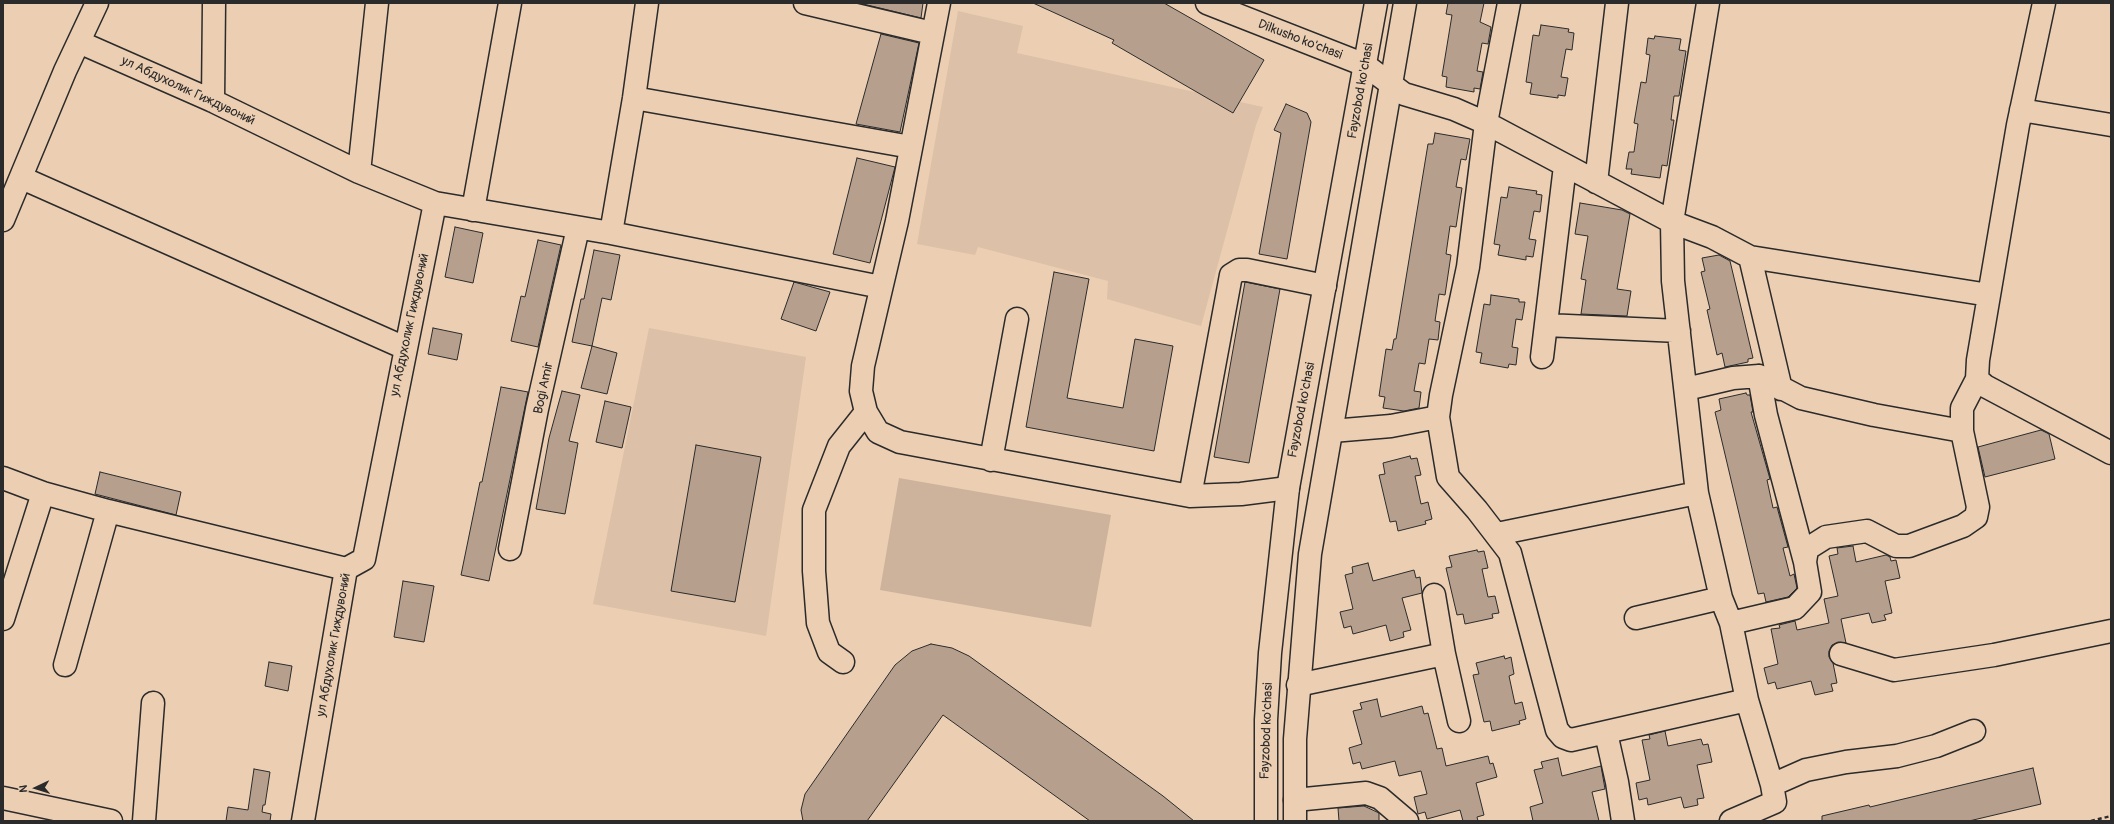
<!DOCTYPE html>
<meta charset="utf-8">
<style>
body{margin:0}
#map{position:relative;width:2114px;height:824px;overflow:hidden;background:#ecceb2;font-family:Pangolin,sans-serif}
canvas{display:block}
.frame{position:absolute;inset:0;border:4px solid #2b2b2b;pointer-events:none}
.north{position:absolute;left:16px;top:768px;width:40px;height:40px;-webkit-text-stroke:3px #ecceb2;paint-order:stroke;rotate:266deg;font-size:11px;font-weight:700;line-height:16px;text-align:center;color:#2b2b2b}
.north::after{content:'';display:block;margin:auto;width:14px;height:18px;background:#2b2b2b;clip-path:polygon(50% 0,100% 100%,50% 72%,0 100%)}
</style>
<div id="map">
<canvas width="2114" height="824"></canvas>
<div class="frame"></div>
<div class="north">N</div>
</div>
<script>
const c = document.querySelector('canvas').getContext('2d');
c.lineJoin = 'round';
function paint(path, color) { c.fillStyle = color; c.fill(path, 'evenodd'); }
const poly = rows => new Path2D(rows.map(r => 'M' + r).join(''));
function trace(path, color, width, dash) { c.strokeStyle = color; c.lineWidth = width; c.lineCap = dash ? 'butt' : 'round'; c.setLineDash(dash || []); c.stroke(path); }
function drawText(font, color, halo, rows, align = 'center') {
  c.font = font + ' Pangolin,sans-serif'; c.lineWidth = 4; c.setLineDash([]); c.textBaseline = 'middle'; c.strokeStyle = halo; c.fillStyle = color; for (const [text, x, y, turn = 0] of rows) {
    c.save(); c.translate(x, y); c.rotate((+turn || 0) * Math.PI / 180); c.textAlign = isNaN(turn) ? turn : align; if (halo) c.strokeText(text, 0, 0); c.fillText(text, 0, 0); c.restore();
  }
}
paint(poly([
 [958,11,1023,26,1017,53,1263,107,1256,125,1201,326,1107,299,1108,281,978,247,975,255,917,244],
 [649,328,806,357,766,636,593,604]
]), '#dcc0a7');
paint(poly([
 [899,478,1111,515,1091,627,880,590]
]), '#cdb39c');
const building = poly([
 [859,3,923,3,921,18,859,3],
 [1033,3,1164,3,1264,60,1233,113,1112,43,1114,40,1033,3],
 [1448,3,1484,3,1480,22,1491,27,1488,44,1482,43,1477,71,1483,72,1480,89,1474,88,1474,92,1446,87,1447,77,1442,76,1452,15,1446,14,1448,3],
 [1541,25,1569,29,1568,32,1574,33,1572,50,1566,49,1561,77,1568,78,1565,96,1558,95,1558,98,1530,94,1532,83,1526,82,1533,35,1539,36,1541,25],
 [881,34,919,43,900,132,856,124,881,34],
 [1655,36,1681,39,1679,50,1686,51,1679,96,1674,96,1671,120,1674,120,1667,166,1662,165,1660,178,1631,174,1632,169,1626,169,1629,152,1634,152,1638,124,1634,123,1641,82,1646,83,1650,55,1646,54,1648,38,1654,39,1655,36],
 [1286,104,1307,113,1311,122,1287,259,1259,254,1281,133,1274,130,1286,104],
 [1435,133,1470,139,1466,160,1461,159,1456,187,1462,188,1456,227,1450,226,1446,254,1451,255,1445,295,1439,294,1435,321,1440,322,1438,340,1429,339,1425,364,1419,363,1414,391,1421,392,1419,408,1404,411,1383,408,1385,397,1379,396,1386,349,1392,350,1394,339,1396,339,1428,144,1433,144,1435,133],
 [857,158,895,167,870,263,833,254,857,158],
 [1509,187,1537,191,1536,194,1542,195,1540,212,1534,211,1529,239,1536,240,1533,257,1526,256,1526,260,1498,255,1500,245,1494,244,1501,197,1507,198,1509,187],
 [1580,203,1622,210,1630,214,1617,289,1631,291,1627,316,1581,314,1586,280,1581,279,1588,236,1575,234,1580,203],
 [455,227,483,233,473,283,445,277,455,227],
 [538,240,561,245,538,347,511,341,521,296,525,297,538,240],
 [594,250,620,255,611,300,602,298,592,346,572,342,581,299,584,299,594,250],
 [1719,255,1730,261,1753,358,1748,359,1748,362,1725,367,1722,353,1717,355,1707,310,1710,309,1701,272,1705,271,1702,258,1719,255],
 [1054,272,1089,279,1067,398,1123,408,1135,339,1173,346,1154,451,1026,427,1054,272],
 [794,282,830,292,816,331,781,319,794,282],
 [1245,282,1280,289,1249,463,1214,457,1245,282],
 [1491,295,1519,299,1519,302,1525,302,1522,320,1516,319,1512,347,1518,348,1516,365,1509,364,1508,368,1480,363,1482,353,1476,352,1484,304,1490,305,1491,295],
 [433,328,462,334,457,360,428,354,433,328],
 [592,346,617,353,607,394,581,388,592,346],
 [501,387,528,392,489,581,461,575,480,482,482,482,501,387],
 [562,391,580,395,569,441,578,443,565,514,536,509,549,438,562,391],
 [1746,393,1747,395,1750,395,1753,412,1751,412,1770,479,1767,480,1773,508,1777,507,1788,547,1783,548,1790,576,1794,574,1797,588,1788,597,1766,602,1764,593,1758,594,1715,412,1721,410,1719,399,1746,393],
 [605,401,631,407,622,448,596,442,605,401],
 [2041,430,2049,434,2055,459,1985,477,1978,447,2041,430],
 [696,445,761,457,735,602,671,591,696,445],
 [1410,456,1411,459,1417,458,1421,475,1415,476,1421,504,1428,502,1432,519,1425,521,1426,524,1398,531,1396,521,1390,522,1379,475,1385,474,1383,463,1410,456],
 [100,472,181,492,176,515,95,494,100,472],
 [1853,546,1856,562,1886,555,1890,557,1891,561,1896,560,1900,578,1885,581,1892,613,1884,615,1886,620,1872,623,1869,613,1841,619,1846,643,1838,642,1832,645,1829,651,1829,657,1833,663,1837,683,1831,684,1833,691,1815,695,1811,681,1777,689,1775,682,1768,684,1764,668,1778,664,1771,629,1780,628,1779,625,1795,621,1797,630,1829,623,1824,599,1838,596,1829,556,1838,554,1837,548,1853,546],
 [1477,550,1478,552,1484,551,1488,568,1482,569,1488,597,1495,596,1499,613,1492,614,1493,618,1465,624,1463,614,1457,615,1446,568,1452,567,1449,556,1477,550],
 [1368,563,1373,581,1414,570,1416,578,1420,577,1422,593,1402,598,1411,630,1403,632,1404,637,1390,641,1386,625,1353,634,1351,626,1344,628,1340,612,1353,609,1345,575,1353,573,1352,567,1368,563],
 [403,581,434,586,424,642,394,637,403,581],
 [931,644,952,648,969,656,1163,796,1194,821,1090,821,943,715,867,821,803,821,801,810,805,794,895,665,912,651,931,644],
 [1504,656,1505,659,1511,657,1514,674,1509,676,1515,704,1522,702,1526,719,1519,721,1520,724,1492,731,1490,721,1484,722,1473,675,1479,674,1476,663,1504,656],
 [269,662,292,666,288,691,265,686,269,662],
 [1377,699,1381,717,1422,706,1424,714,1428,713,1437,749,1442,748,1446,766,1488,756,1490,764,1493,763,1497,777,1476,783,1484,815,1477,817,1478,821,1463,821,1460,810,1427,819,1425,812,1418,814,1414,797,1427,794,1421,771,1399,776,1395,761,1362,769,1360,762,1353,764,1349,748,1362,744,1353,711,1362,709,1360,703,1377,699],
 [1665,731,1668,746,1701,739,1703,745,1708,744,1712,762,1697,765,1704,798,1697,799,1698,805,1684,808,1681,797,1648,805,1647,798,1639,800,1636,783,1650,780,1642,740,1650,739,1649,735,1665,731],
 [1558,758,1562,776,1601,766,1605,789,1592,792,1599,821,1533,821,1530,807,1543,803,1534,770,1543,768,1541,762,1558,758],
 [2033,768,2041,804,1969,821,1822,821,1822,816,1869,805,1870,807,2033,768],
 [254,769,270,772,265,805,263,805,262,812,271,814,270,821,226,821,228,807,248,810,254,769],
 [1364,806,1379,813,1379,821,1339,821,1338,808,1364,806]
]);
paint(building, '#b6a08d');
trace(building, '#2b2b2b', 1);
const minor = poly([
 [805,3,932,33],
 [939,3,897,221,863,366,861,391,866,412,878,432,900,442,1190,496,1241,494,1288,488],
 [1207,3,1365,65,1404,94,1454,109,1486,123,1672,222,1712,237,1750,257,1989,295],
 [1509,3,1486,123,1468,267,1441,395,1438,417,1448,477,1477,510,1510,553,1557,730,1563,737,1571,740,1747,700,1731,623,1721,598,1697,493,1673,281,1672,222,1708,3],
 [79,42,213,101,359,172,435,203,364,559,346,569,303,821],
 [634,98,911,147],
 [213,101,214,3],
 [2021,110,2111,125],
 [359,172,377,3],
 [22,178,405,348],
 [1596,182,1617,3],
 [435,203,611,233,881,287],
 [473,210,510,3],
 [3,220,65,71,97,3],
 [611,233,634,98,647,3],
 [1750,257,1781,389],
 [1546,325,1679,331],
 [1542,357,1565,166],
 [1759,376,1766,415,1805,562],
 [1977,379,1985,386,2111,453],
 [1686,389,1733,378,1759,376,1801,398,1874,415,1962,431],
 [1332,431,1391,426,1438,417],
 [991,460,1017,319],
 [3,478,43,493,108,511,346,569],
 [1190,496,1231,275,1239,270,1247,270,1325,286],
 [1497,534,1697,493],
 [510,549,537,409,578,228],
 [1434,595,1444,654],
 [1636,618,1721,598],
 [3,619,43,493],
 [1731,623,1795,608,1810,592,1805,562,1807,549,1826,537,1867,531,1896,546,1909,546,1963,526,1976,517,1978,507,1962,431,1962,408,1977,379,1978,360,2018,125,2044,3],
 [1841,654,1894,670,1994,655,2111,631],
 [843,662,829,652,818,623,814,571,814,510,839,446,866,412],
 [65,665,108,511],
 [1298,685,1444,654,1459,721],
 [1606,733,1617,782,1623,821],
 [1772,785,1806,770,1846,762,1897,756,1936,746,1974,731],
 [3,798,111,821],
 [1295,800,1366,793,1380,798,1407,821],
 [144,821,153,703],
 [1731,821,1775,802,1772,785,1747,700]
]);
const major = poly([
 [1266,821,1266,720,1270,653,1288,488,1376,3],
 [1295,821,1295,739,1310,554,1405,3]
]);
trace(minor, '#2b2b2b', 25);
trace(major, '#2b2b2b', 25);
trace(poly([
 [2091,821,2111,816]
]), '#2b2b2b', 2.5, [4, 3]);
trace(minor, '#ecceb2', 22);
trace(major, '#ecceb2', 22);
drawText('13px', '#2b2b2b', '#ecceb2', [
 ["Dilkusho ko'chasi",1300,40,21],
 ["ул Абдухолик Гиждувоний",188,91,25],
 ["Fayzobod ko'chasi",1361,91,-80],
 ["ул Абдухолик Гиждувоний",410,325,-78],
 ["Bogi Amir",544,388,-78],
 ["Fayzobod ko'chasi",1302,410,-79],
 ["ул Абдухолик Гиждувоний",334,645,-80],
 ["Fayzobod ko'chasi",1267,731,-88]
]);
</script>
